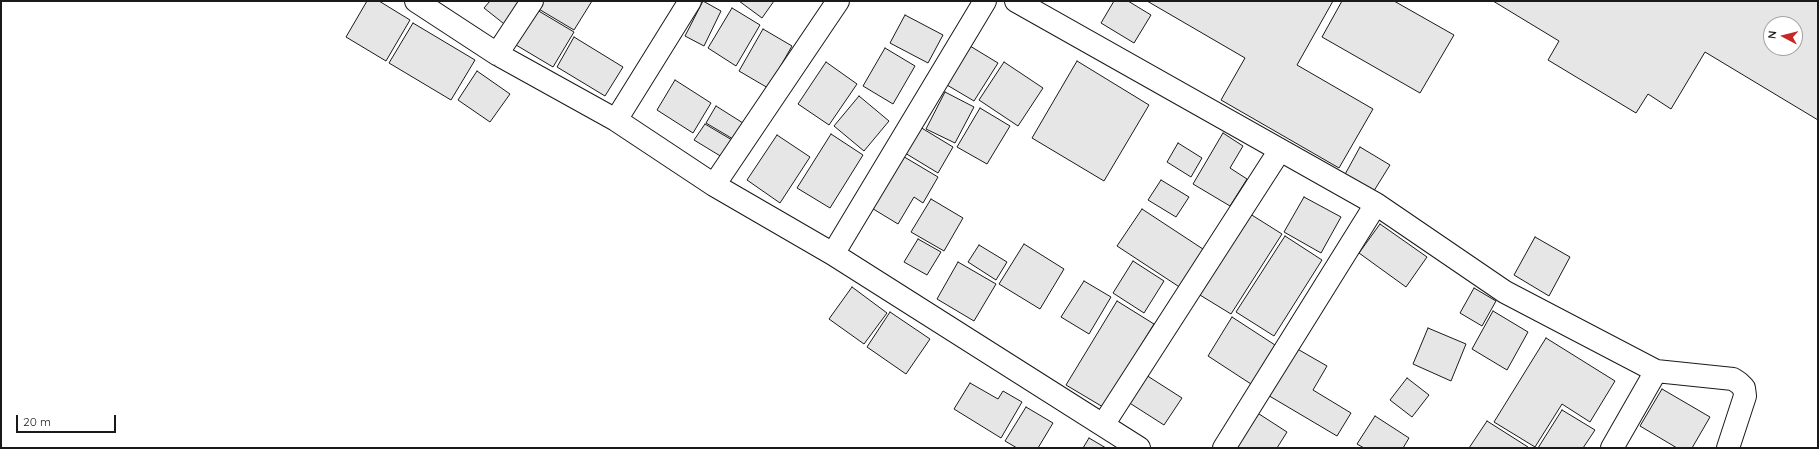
<!DOCTYPE html>
<style>
body{margin:0}
#map{position:relative;width:1819px;height:449px;overflow:hidden;background:#fff;font-family:Quicksand,sans-serif}
canvas{display:block}
.frame{position:absolute;inset:0;border:2px solid #1a1a1a;pointer-events:none}
.north{position:absolute;left:1763px;top:16px;width:40px;height:40px;box-sizing:border-box;background:#fff;border:1px solid #a3a3a3;border-radius:50%;rotate:277deg;font-size:11px;font-weight:700;line-height:16px;text-align:center;color:#1a1a1a}
.north::after{content:'';display:block;margin:auto;width:14px;height:18px;background:#c62828;clip-path:polygon(50% 0,100% 100%,50% 72%,0 100%)}
.scale{position:absolute;left:16px;top:415px;width:100px;height:18px;box-sizing:border-box;border:2px solid #1a1a1a;border-top:0;padding-left:5px;font-size:12px;line-height:14px;white-space:nowrap;color:#1a1a1a;-webkit-text-stroke:3px #fff;paint-order:stroke}
</style>
<div id="map">
<canvas width="1819" height="449"></canvas>
<div class="frame"></div>
<div class="north">N</div>
<div class="scale">20 m</div>
</div>
<script>
const c = document.querySelector('canvas').getContext('2d');
c.lineJoin = 'round';
function paint(path, color) { c.fillStyle = color; c.fill(path, 'evenodd'); }
const poly = rows => new Path2D(rows.map(r => 'M' + r).join(''));
function trace(path, color, width, dash) { c.strokeStyle = color; c.lineWidth = width; c.lineCap = dash ? 'butt' : 'round'; c.setLineDash(dash || []); c.stroke(path); }
const building = poly([
 [367,1,379,1,410,20,386,61,346,37,367,1],
 [490,1,520,1,508,27,484,8,490,1],
 [541,1,592,1,574,30,537,8,541,1],
 [703,1,721,11,704,46,685,36,703,1],
 [739,1,774,1,762,18,739,1],
 [1114,1,1128,1,1151,15,1134,43,1101,23,1114,1],
 [1147,1,1333,1,1297,65,1373,109,1339,168,1221,100,1245,58,1147,1],
 [1342,1,1394,1,1454,35,1420,93,1322,37,1342,1],
 [1493,1,1818,1,1818,120,1705,52,1671,109,1648,94,1636,113,1548,60,1559,41,1493,1],
 [1771,24,1795,24,1795,48,1771,48,1771,24],
 [732,8,760,25,736,66,708,48,732,8],
 [537,10,574,32,553,67,516,45,537,10],
 [905,15,943,35,928,63,890,43,905,15],
 [413,23,475,60,451,100,389,63,413,23],
 [763,29,792,46,768,88,739,71,763,29],
 [574,37,623,67,605,96,557,67,574,37],
 [970,46,998,63,974,101,947,85,970,46],
 [885,48,915,66,893,104,863,86,885,48],
 [1077,61,1149,105,1104,181,1032,138,1077,61],
 [826,62,857,84,829,125,798,104,826,62],
 [1004,62,1043,88,1018,126,979,100,1004,62],
 [477,71,510,94,490,122,458,100,477,71],
 [675,80,711,103,693,133,657,110,675,80],
 [945,92,974,107,955,143,926,129,945,92],
 [859,96,889,121,864,151,834,126,859,96],
 [716,106,743,123,733,139,706,123,716,106],
 [980,108,1010,126,987,164,957,147,980,108],
 [705,124,732,140,722,157,694,140,705,124],
 [920,127,953,147,938,173,905,153,920,127],
 [1223,133,1243,146,1230,168,1247,179,1230,206,1193,184,1223,133],
 [831,134,863,155,830,208,797,188,831,134],
 [777,135,810,157,780,203,747,180,777,135],
 [1178,143,1202,158,1191,177,1167,162,1178,143],
 [1360,147,1390,165,1372,194,1343,178,1360,147],
 [901,155,938,177,923,203,914,197,898,224,870,207,901,155],
 [1161,180,1189,197,1176,217,1148,200,1161,180],
 [1304,197,1341,217,1321,253,1284,232,1304,197],
 [931,199,963,218,944,251,911,232,931,199],
 [1142,209,1209,253,1184,290,1117,246,1142,209],
 [1247,212,1282,234,1231,314,1195,292,1247,212],
 [1380,224,1427,257,1406,287,1359,253,1380,224],
 [1285,236,1322,260,1274,336,1236,312,1285,236],
 [1535,237,1570,257,1549,296,1514,275,1535,237],
 [918,239,941,252,927,275,904,262,918,239],
 [1024,244,1064,269,1040,309,999,284,1024,244],
 [979,245,1007,262,996,280,968,262,979,245],
 [1133,261,1164,281,1144,313,1113,293,1133,261],
 [958,262,996,284,974,321,937,299,958,262],
 [1084,281,1111,297,1089,334,1061,317,1084,281],
 [852,287,887,313,864,344,829,319,852,287],
 [1474,288,1496,301,1482,326,1460,313,1474,288],
 [1117,301,1154,324,1103,407,1066,385,1117,301],
 [1493,311,1528,332,1507,370,1472,349,1493,311],
 [890,312,930,339,906,374,867,347,890,312],
 [1232,317,1275,345,1251,384,1208,356,1232,317],
 [1428,328,1466,344,1451,381,1413,364,1428,328],
 [1546,338,1615,381,1590,422,1562,404,1535,447,1494,422,1546,338],
 [1294,347,1327,366,1313,390,1351,413,1337,436,1266,394,1294,347],
 [1146,375,1182,398,1164,425,1128,402,1146,375],
 [1407,378,1429,395,1412,417,1390,400,1407,378],
 [970,383,998,399,1003,391,1022,402,1001,438,954,409,970,383],
 [1662,389,1710,417,1692,448,1677,448,1640,426,1662,389],
 [1026,407,1053,423,1038,448,1017,448,1005,441,1026,407],
 [1562,410,1595,430,1583,448,1538,448,1562,410],
 [1256,412,1287,432,1277,448,1234,448,1256,412],
 [1375,416,1409,438,1403,448,1364,448,1357,444,1375,416],
 [1487,421,1528,447,1527,448,1469,448,1487,421],
 [1089,438,1106,448,1083,448,1089,438]
]);
paint(building, '#e6e6e6');
trace(building, '#1a1a1a', 1);
const minor = poly([
 [416,1,497,54,616,120,714,185,833,254,1139,448],
 [1016,1,1376,204,1505,292,1656,371,1733,379,1739,383,1744,388,1745,396,1728,448],
 [497,54,532,1],
 [616,120,690,1],
 [714,185,838,1],
 [833,254,985,1],
 [1103,425,1280,150],
 [1224,448,1376,204],
 [1612,448,1656,371]
]);
trace(minor, '#1a1a1a', 24);
trace(minor, '#fff', 22);
</script>
